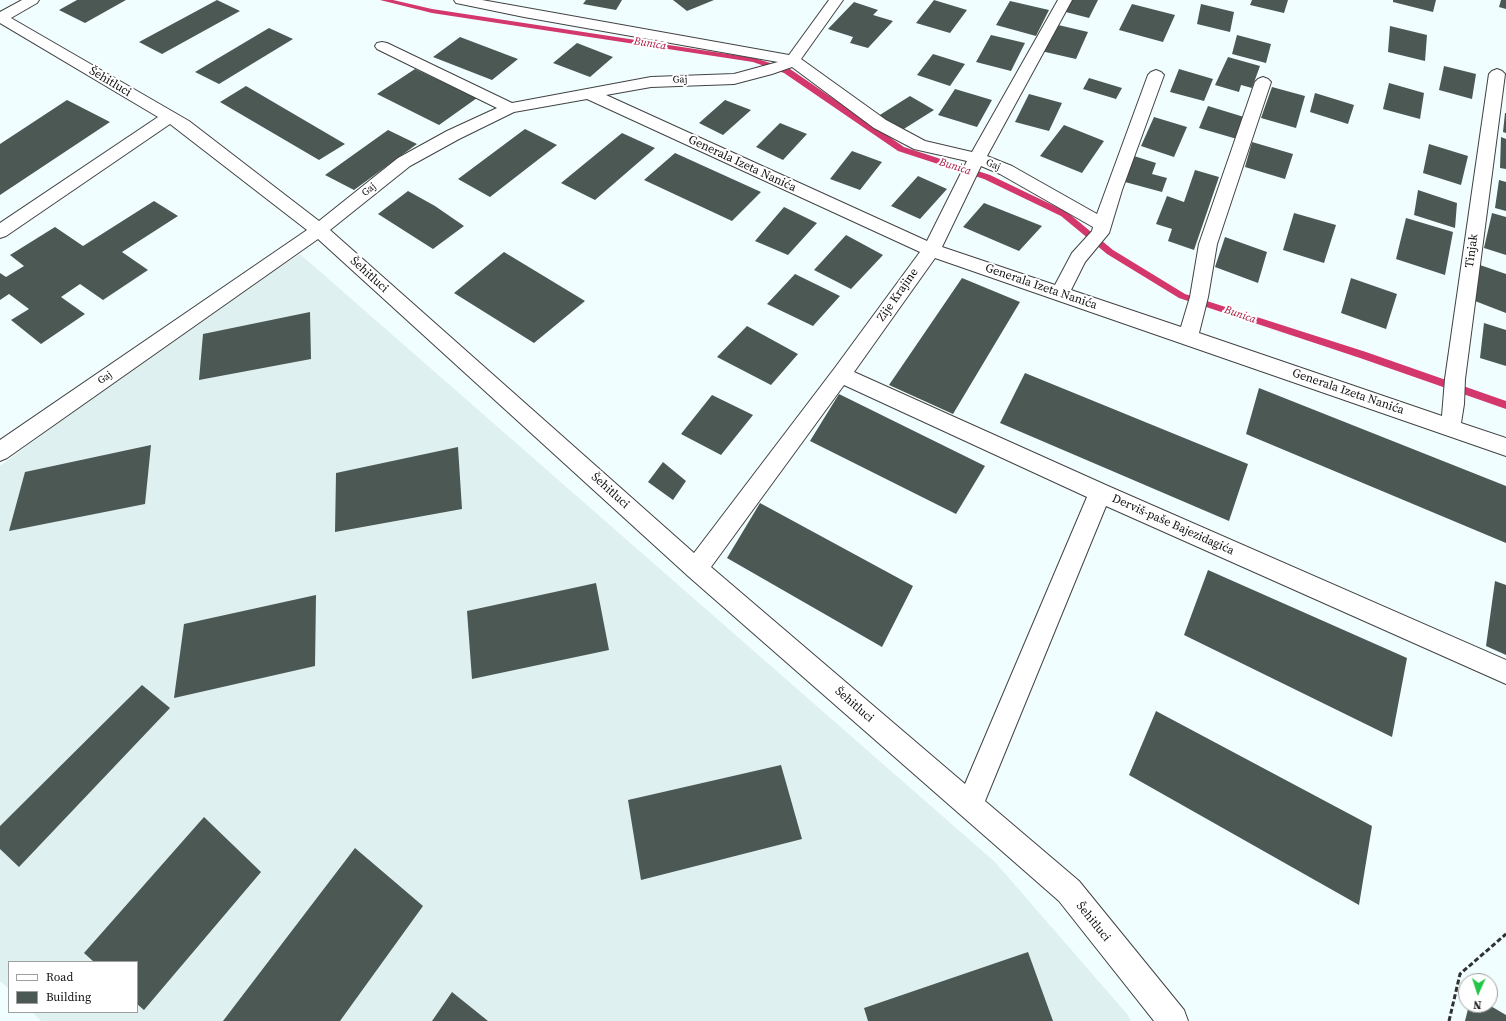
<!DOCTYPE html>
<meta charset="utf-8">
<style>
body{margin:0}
#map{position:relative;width:1506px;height:1021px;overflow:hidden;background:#f1feff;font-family:"Source Serif 4",serif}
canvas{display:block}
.legend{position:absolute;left:8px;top:961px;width:130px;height:52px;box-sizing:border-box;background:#fff;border:1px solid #9f9f9f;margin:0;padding:5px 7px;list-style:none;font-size:12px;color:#0f0f0f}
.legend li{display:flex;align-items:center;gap:8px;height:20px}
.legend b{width:20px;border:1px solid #9f9f9f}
.north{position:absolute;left:1458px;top:973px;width:40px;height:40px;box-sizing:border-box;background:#fff;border:1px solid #9f9f9f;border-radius:50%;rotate:183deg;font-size:11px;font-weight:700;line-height:16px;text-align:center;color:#0f0f0f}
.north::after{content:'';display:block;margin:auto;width:14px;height:18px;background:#20c644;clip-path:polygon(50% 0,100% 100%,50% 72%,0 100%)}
</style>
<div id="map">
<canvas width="1506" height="1021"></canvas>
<ul class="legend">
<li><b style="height:5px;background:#fff"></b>Road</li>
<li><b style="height:11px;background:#4b5854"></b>Building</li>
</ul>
<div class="north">N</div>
</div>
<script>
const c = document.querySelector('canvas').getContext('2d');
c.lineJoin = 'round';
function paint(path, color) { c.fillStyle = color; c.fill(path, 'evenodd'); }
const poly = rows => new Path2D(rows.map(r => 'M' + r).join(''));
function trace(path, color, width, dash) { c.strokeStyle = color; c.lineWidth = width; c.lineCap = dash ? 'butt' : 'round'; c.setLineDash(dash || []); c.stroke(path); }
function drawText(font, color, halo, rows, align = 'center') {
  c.font = font + ' "Source Serif 4",serif'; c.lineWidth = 4; c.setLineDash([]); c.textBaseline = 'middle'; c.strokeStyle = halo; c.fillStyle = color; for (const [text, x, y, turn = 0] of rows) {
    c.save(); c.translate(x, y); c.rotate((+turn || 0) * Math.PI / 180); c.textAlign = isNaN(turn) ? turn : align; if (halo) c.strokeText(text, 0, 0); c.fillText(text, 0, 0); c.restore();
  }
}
paint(poly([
 [300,254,995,862,1127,1014,1131,1021,41,1021,32,1012,137,1012,137,962,9,962,9,989,0,981,0,466,171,339]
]), '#dff0f0');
paint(poly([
 [380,0,393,0,432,9,754,58,790,69,904,147,990,175,1067,212,1113,250,1185,294,1366,352,1506,401,1506,409,1360,358,1179,298,1107,254,1061,216,984,179,898,151,784,73,753,62,432,13,380,0]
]), '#d3376b');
paint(poly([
 [77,0,126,0,85,23,59,10],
 [217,0,240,11,162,54,139,42],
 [586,0,622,0,616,10,583,4],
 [673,0,714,0,687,11],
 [934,0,967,10,950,33,916,23],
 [1068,0,1098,0,1089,18,1062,11],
 [1252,0,1288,0,1284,13,1250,5],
 [1393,0,1436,0,1433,12,1393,2],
 [1501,0,1506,0,1506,9,1499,7],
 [1010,1,1049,10,1036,36,996,25],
 [854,2,878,10,873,15,893,21,868,48,850,43,853,37,828,29],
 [1132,4,1175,15,1163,42,1119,30],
 [1201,4,1234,12,1230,32,1197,24],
 [1054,24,1088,32,1076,59,1041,51],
 [1390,26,1427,35,1425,61,1388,52],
 [269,28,293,39,219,84,195,72],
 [991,35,1025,43,1011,71,976,62],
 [1237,35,1271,44,1266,63,1232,54],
 [460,37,518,59,492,80,433,57],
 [577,43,613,57,590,77,553,63],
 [933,54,965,64,950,86,917,75],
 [1228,57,1260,66,1252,88,1241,85,1239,92,1215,85],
 [1444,66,1476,74,1472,99,1439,90],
 [415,69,477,98,439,125,377,94],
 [1179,69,1213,79,1204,101,1170,92],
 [1089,78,1122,88,1116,99,1083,89],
 [1389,83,1424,93,1420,119,1383,109],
 [246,86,345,144,319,160,220,102],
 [1272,87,1305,96,1296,128,1261,118],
 [955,89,992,100,977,127,938,115],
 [1315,93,1354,105,1348,124,1310,112],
 [1029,94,1062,103,1049,131,1015,122],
 [910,96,934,110,899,132,875,118],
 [67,100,110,122,0,195,0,144],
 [725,100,751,110,723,135,699,123],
 [1208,106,1244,117,1237,139,1199,128],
 [1505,113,1506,113,1506,133,1503,132],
 [1154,117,1187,127,1174,157,1141,146],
 [780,123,807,134,783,160,756,147],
 [1064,125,1104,141,1082,173,1040,156],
 [525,129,557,145,490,197,458,179],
 [388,130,417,144,354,190,325,175],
 [622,133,655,148,595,200,561,183],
 [1501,137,1506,139,1506,169,1500,168],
 [1252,142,1293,154,1285,179,1245,167],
 [1429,144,1468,156,1461,185,1423,173],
 [852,151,882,162,860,190,830,179],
 [675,153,761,192,732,221,644,180],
 [1134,156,1156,163,1152,174,1167,178,1162,192,1125,182],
 [1195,170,1219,177,1194,250,1168,241,1172,229,1156,224,1167,196,1184,202],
 [918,176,947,189,920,219,891,206],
 [1499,180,1506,182,1506,211,1495,208],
 [1418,190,1457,203,1455,228,1414,215],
 [408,191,435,206,464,226,433,249,378,214],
 [154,201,178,216,122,252,148,270,103,300,80,284,61,297,85,314,41,344,11,320,29,309,9,294,0,300,0,273,6,277,24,266,10,255,55,227,83,246],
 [984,203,1042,226,1019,251,963,227],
 [784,207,817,223,788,255,755,241],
 [1294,213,1336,225,1324,263,1283,250],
 [1492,213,1506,217,1506,255,1484,248],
 [1406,218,1453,232,1445,275,1396,259],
 [846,235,883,255,851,289,814,270],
 [1225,237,1267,252,1258,283,1215,267],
 [504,252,585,301,534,343,454,293],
 [1480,265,1506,274,1506,313,1475,301],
 [795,274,840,296,813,326,767,304],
 [962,278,1020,302,953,414,889,385],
 [1351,278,1397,294,1386,329,1341,313],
 [310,312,311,359,199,380,203,334],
 [1484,323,1506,330,1506,366,1480,358],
 [747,326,798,354,771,385,717,357],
 [1025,373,1248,464,1229,521,1000,423],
 [1259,388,1506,486,1506,543,1246,434],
 [839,394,985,466,956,514,810,441],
 [712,395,753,415,721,455,681,434],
 [151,445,145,504,9,531,25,472],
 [458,447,462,509,335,532,336,473],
 [663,462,686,481,673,500,648,482],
 [760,503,913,586,882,647,727,558],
 [1208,570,1407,658,1392,737,1184,635],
 [1495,581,1506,585,1506,655,1486,646],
 [596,583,609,650,472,679,467,611],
 [316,595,315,666,174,698,184,624],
 [142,685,170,708,19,867,0,849,0,826],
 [1156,711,1372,826,1359,905,1129,775],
 [781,765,802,839,641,880,628,800],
 [204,817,261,872,144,1010,137,1004,137,962,94,962,84,953],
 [355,848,423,906,340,1021,223,1021],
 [1028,952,1053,1021,868,1021,864,1008],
 [452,992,488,1021,432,1021],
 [1469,1005,1489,1005,1506,1015,1506,1021,1465,1021]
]), '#4b5854');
const street = poly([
 [22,0,39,0,37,3,11,18,189,121,319,221,398,158,447,131,497,108,377,49,375,46,377,43,382,42,387,43,512,103,651,77,734,74,778,62,524,17,461,4,456,3,454,0,482,0,789,55,829,0,843,0,801,59,886,120,925,141,972,152,1058,0,1072,0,987,156,1012,166,1097,214,1148,75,1151,72,1156,70,1161,72,1164,75,1122,190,1109,233,1085,262,1071,290,1181,327,1190,297,1199,244,1255,82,1258,79,1263,77,1268,79,1271,82,1217,244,1208,297,1199,333,1442,416,1445,379,1489,74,1492,71,1497,69,1502,71,1505,74,1465,379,1464,404,1461,423,1506,438,1506,456,935,258,854,372,1108,486,1506,660,1506,684,1106,506,985,801,1079,881,1184,1010,1188,1021,1154,1021,1059,901,688,576,318,239,7,458,0,461,0,440,307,230,170,124,6,236,0,238,0,223,158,117,0,23,0,12,22,0],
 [792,67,874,128,914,149,967,161,927,241,606,95,651,87,734,84,772,74,792,67],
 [587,99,920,252,834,369,694,553,330,230,410,166,459,139,514,112,587,99],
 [981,166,1000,174,1093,227,1092,231,1072,253,1055,285,942,247,981,166],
 [844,385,1087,497,965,784,711,567,844,385]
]);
trace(street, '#424242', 2);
trace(poly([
 [1449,1021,1460,974,1506,934]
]), '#313131', 3, [5, 2.5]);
paint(street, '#fff');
drawText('10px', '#0f0f0f', '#fff', [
 ["Gaj",680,80,-2],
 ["Gaj",993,165,23],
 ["Gaj",369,190,-39],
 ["Gaj",105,378,-35]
]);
drawText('italic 11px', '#a8123e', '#fff', [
 ["Bunica",650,44,9],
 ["Bunica",955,167,18],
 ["Bunica",1240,315,19]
]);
drawText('12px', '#0f0f0f', '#fff', [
 ["Šehitluci",110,82,31],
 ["Generala Izeta Nanića",742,164,25],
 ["Tinjak",1472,251,-82],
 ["Šehitluci",369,275,42],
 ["Generala Izeta Nanića",1041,287,19],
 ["Zije Krajine",898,295,-55],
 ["Generala Izeta Nanića",1348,392,19],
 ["Šehitluci",610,491,42],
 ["Derviš-paše Bajezidagića",1173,525,24],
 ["Šehitluci",854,705,41],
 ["Šehitluci",1093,922,51]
]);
</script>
